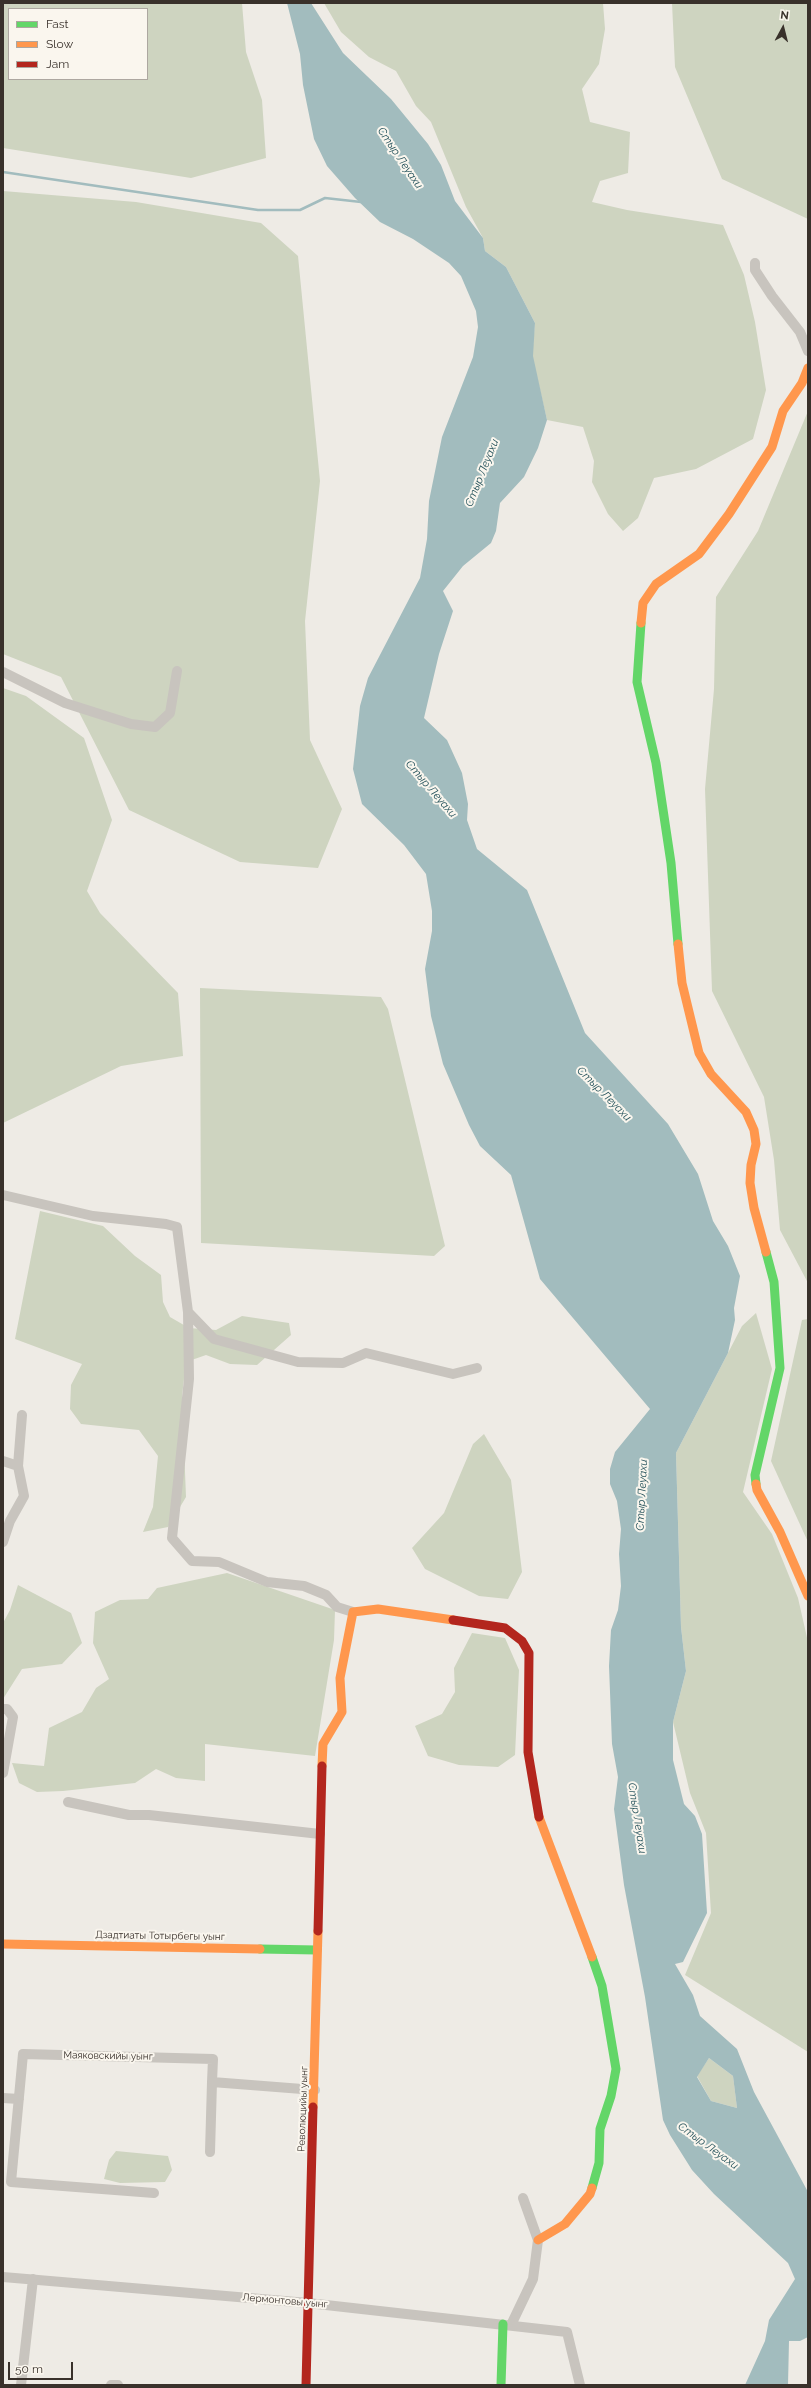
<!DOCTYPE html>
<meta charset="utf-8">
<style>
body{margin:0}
#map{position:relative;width:811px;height:2388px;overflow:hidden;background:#eeebe5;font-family:Raleway,sans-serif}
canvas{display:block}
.frame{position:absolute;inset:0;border:4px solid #39312b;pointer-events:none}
.legend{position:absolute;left:8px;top:8px;width:140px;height:72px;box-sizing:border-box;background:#faf6ee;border:1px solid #ada7a0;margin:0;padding:5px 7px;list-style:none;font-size:12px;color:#39312b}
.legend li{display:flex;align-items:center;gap:8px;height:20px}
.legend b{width:20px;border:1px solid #ada7a0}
.north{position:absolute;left:763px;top:8px;width:40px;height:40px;-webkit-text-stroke:3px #faf6ee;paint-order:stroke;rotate:7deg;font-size:11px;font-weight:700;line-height:16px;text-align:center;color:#39312b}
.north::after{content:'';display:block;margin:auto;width:14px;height:18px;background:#39312b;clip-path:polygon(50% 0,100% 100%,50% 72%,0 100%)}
.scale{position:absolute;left:8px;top:2362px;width:65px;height:18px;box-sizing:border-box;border:2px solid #39312b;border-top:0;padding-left:5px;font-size:12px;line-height:14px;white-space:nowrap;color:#39312b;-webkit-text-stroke:3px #faf6ee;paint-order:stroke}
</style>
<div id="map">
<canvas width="811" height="2388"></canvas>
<div class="frame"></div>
<ul class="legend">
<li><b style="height:5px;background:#63d668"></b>Fast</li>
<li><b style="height:5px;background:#ff974d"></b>Slow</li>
<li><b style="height:5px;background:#b3261e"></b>Jam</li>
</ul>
<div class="north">N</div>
<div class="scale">50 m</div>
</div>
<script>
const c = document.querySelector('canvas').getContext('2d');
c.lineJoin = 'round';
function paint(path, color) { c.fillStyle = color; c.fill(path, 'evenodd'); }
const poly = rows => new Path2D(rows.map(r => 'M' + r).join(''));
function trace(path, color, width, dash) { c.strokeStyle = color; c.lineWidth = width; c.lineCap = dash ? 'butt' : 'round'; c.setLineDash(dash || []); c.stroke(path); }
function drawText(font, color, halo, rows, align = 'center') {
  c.font = font + ' Raleway,sans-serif'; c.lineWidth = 4; c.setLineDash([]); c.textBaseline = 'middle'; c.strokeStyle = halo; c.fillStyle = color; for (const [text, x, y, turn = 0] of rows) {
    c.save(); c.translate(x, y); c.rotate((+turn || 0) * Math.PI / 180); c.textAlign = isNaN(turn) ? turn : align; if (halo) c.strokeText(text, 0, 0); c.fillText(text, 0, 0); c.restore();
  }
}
paint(poly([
 [3,3,242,3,246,52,262,100,266,158,191,178,3,148],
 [9,9,147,9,147,79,9,79],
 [324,3,603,3,605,29,599,64,582,89,590,122,630,132,628,173,600,181,592,202,627,210,723,225,744,275,755,322,766,390,753,439,696,469,654,478,638,518,623,531,608,514,592,482,594,461,583,427,547,420,532,356,535,323,506,267,485,251,483,238,466,207,431,122,416,106,396,71,369,57,341,32],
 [672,3,808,3,808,219,722,179,675,67],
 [3,191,136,202,261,223,298,256,320,481,305,621,310,740,342,809,318,868,240,862,129,810,61,677,3,654],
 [808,411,808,1283,780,1230,774,1160,764,1097,712,991,705,789,714,689,716,597,758,531],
 [3,688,26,696,84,738,112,820,87,891,100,913,178,993,183,1056,121,1066,3,1123],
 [200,988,381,997,388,1009,445,1246,434,1256,201,1243],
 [40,1211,103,1226,135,1256,161,1275,163,1302,170,1317,189,1328,216,1330,242,1316,289,1323,291,1335,257,1365,230,1364,206,1355,186,1362,182,1396,186,1497,168,1527,143,1532,153,1507,158,1456,139,1430,81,1424,70,1409,71,1385,82,1364,15,1339],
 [756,1313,772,1369,743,1492,772,1534,798,1598,808,1642,808,2052,685,1975,711,1913,706,1833,690,1793,673,1722,686,1671,681,1627,676,1453,742,1326],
 [808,1319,808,1542,771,1461,802,1320],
 [484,1434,511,1480,522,1572,508,1599,479,1596,425,1569,412,1548,444,1513,473,1444],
 [227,1573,335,1610,334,1640,315,1756,205,1744,205,1781,176,1778,156,1769,135,1783,63,1791,37,1792,19,1783,12,1763,44,1766,49,1728,82,1712,96,1688,109,1679,93,1643,95,1612,120,1600,148,1599,157,1588],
 [18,1585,71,1613,82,1643,62,1664,22,1669,3,1699,3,1623,10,1610],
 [472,1633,505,1638,519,1670,515,1755,498,1767,459,1765,428,1756,415,1726,442,1714,455,1692,454,1668],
 [709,2058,733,2076,737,2108,711,2101,697,2076],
 [116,2151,168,2156,172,2170,165,2182,120,2183,104,2179,109,2160]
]), '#ced4c0');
paint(poly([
 [287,3,311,3,343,53,391,99,428,144,441,165,455,201,483,238,485,251,506,267,535,323,533,356,547,420,538,448,524,477,500,503,496,531,491,543,463,566,443,591,453,611,439,654,424,718,447,740,462,773,468,804,467,820,477,849,527,890,585,1033,668,1124,698,1174,713,1221,728,1246,740,1276,734,1308,735,1320,728,1353,676,1453,681,1627,686,1671,673,1722,673,1760,684,1804,695,1816,702,1834,707,1913,683,1962,675,1964,693,1995,700,2016,737,2049,754,2092,808,2192,808,2337,800,2341,789,2341,788,2385,745,2385,765,2341,769,2320,795,2279,788,2263,714,2194,692,2170,670,2135,663,2120,645,1997,624,1885,614,1809,618,1777,612,1744,609,1666,611,1630,618,1610,621,1586,619,1554,621,1529,617,1501,610,1484,610,1469,615,1452,650,1409,540,1279,511,1175,480,1146,469,1125,443,1064,431,1016,425,969,432,931,432,911,426,874,404,845,362,804,353,769,360,706,368,678,420,578,427,539,429,501,442,437,473,357,478,327,476,311,461,276,449,263,413,239,380,222,355,198,327,166,314,139,303,85,300,54],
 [709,2058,733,2076,737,2108,711,2101,697,2077]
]), '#a2bcbe');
trace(poly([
 [3,172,258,210,300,210,325,198,361,202]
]), '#a2bcbe', 2.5);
trace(poly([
 [755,263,755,270,772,296,800,332,808,351],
 [3,672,65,703,131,724,155,727,170,713,177,671],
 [3,1195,93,1216,166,1224,177,1227,188,1312,214,1339,298,1362,343,1363,366,1353,453,1374,477,1368],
 [188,1312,189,1379,172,1538,192,1561,219,1562,267,1582,304,1586,326,1595,337,1607,353,1612],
 [3,1461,18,1466],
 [3,1542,10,1521,24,1496,18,1466,22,1415],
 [3,1709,7,1709,13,1717,3,1773],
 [68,1802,129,1815,149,1815,320,1834],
 [3,2098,19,2099],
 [210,2152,212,2082],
 [154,2193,11,2182,23,2054,213,2059,212,2082,315,2090],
 [3,2277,308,2303,567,2332,580,2385],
 [511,2325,533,2279,538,2240,523,2198],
 [21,2385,33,2279],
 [111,2385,118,2385]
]), '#c8c4be', 10);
trace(poly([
 [641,623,637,682,656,763,671,863,678,944],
 [756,1484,755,1475,780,1368,774,1282,766,1252],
 [260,1949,317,1950],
 [592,2188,599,2163,600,2129,611,2096,616,2069,602,1986,592,1957],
 [501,2385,503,2324]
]), '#63d668', 9);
trace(poly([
 [641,623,643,603,656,584,699,554,729,514,772,447,783,411,802,383,808,368],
 [678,944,682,983,699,1053,711,1074,746,1112,754,1130,756,1144,751,1165,750,1183,754,1208,766,1252],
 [756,1484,757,1490,780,1532,808,1596],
 [322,1766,323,1744,342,1712,340,1678,353,1612,378,1609,453,1620],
 [539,1817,592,1957],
 [3,1944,260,1949],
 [313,2107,318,1931],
 [538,2240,565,2224,590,2194,592,2188]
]), '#ff974d', 9);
trace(poly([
 [453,1620,505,1628,522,1641,529,1653,528,1752,539,1817],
 [318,1931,322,1766],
 [306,2385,313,2107]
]), '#b3261e', 9);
drawText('10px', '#39312b', '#faf6ee', [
 ["Дзадтиаты Тотырбегы уынг",160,1936,1],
 ["Маяковскийы уынг",108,2056,1],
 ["Революцийы уынг",303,2109,-88],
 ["Лермонтовы уынг",285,2301,5]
]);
drawText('italic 11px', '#225059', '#faf6ee', [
 ["Стыр Леуахи",400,158,56],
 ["Стыр Леуахи",482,473,-68],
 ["Стыр Леуахи",431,789,49],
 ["Стыр Леуахи",604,1094,45],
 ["Стыр Леуахи",642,1495,-87],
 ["Стыр Леуахи",637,1818,81],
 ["Стыр Леуахи",708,2146,36]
]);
</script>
